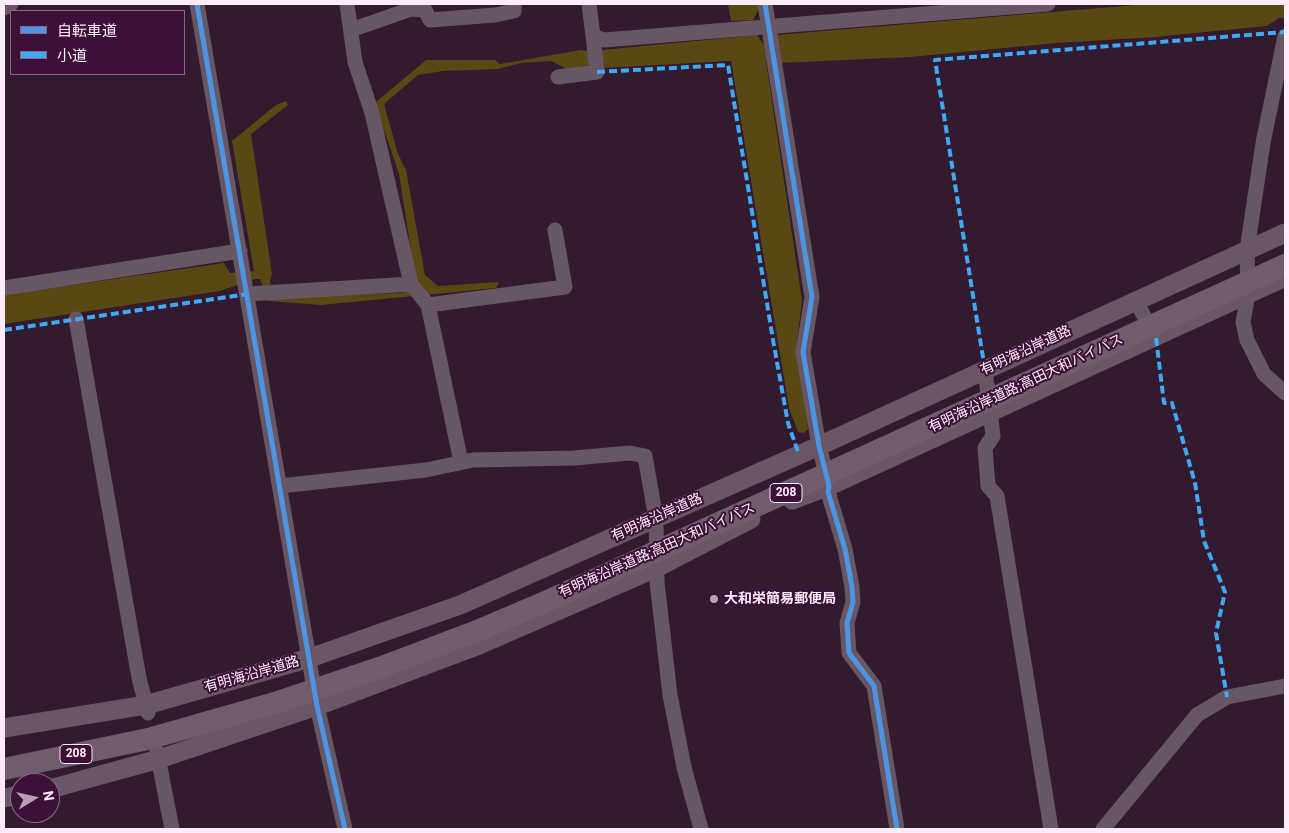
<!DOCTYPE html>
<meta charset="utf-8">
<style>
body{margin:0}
#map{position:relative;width:1289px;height:833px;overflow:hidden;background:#321a2f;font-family:Roboto,"Noto Sans JP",sans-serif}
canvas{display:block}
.frame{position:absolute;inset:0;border:5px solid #feecfa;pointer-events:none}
.legend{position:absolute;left:10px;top:10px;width:175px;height:65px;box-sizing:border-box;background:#3d1037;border:1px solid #8a6885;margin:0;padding:6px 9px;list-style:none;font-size:15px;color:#feecfa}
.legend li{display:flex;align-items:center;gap:10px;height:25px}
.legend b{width:25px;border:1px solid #8a6885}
.north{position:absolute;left:10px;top:773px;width:50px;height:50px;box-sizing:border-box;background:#3d1037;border:1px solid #8a6885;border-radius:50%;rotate:81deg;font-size:14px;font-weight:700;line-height:20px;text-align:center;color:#feecfa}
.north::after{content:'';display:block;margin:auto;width:18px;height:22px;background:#b7a2b3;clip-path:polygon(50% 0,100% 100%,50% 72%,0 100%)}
</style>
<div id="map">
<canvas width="1289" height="833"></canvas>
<div class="frame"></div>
<ul class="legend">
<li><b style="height:6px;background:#4d94e3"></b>自転車道</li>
<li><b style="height:6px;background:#3fa9f5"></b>小道</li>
</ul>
<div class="north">N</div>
</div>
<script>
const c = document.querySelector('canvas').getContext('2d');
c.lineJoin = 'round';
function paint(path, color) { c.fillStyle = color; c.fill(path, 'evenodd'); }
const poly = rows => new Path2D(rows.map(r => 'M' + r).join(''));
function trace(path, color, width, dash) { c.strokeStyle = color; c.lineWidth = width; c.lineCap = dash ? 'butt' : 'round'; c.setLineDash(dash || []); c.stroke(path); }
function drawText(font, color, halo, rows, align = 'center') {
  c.font = font + ' Roboto,"Noto Sans JP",sans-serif'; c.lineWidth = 4; c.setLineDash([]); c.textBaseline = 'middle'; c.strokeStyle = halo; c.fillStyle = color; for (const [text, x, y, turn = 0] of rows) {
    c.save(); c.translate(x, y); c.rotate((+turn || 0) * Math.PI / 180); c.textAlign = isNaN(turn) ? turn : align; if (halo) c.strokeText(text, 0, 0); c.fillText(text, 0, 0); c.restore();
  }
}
paint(poly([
 [728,4,759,4,760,7,753,20,731,21],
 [1148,4,1285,4,1285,18,1279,18,1267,26,1155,37,1057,43,910,57,780,63,779,58,766,61,802,300,797,342,808,429,804,433,798,432,789,408,731,61,602,68,600,63,567,69,551,61,521,63,498,69,443,71,418,75,384,104,398,154,406,170,425,275,438,286,499,282,496,288,321,305,268,301,260,279,255,279,220,291,4,324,4,295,224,263,230,273,254,271,232,141,276,105,286,101,288,105,251,134,272,274,270,280,273,297,400,293,420,289,414,270,399,174,375,103,426,60,495,60,500,64,581,50,588,51,601,59,602,50,757,35,766,48,776,35]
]), '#584813');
trace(poly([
 [197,4,317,706,345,829],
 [347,4,355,62,372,113,411,284,428,305,461,462],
 [589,4,593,36,604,40,1048,4],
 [765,4,812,297,803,352,819,446,829,486,828,492,845,549,852,587,853,602,847,623,849,653,874,686,897,829],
 [4,8,11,4],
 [351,30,411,9,425,10,430,20,495,15,514,11,514,4],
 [1285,36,1263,143,1247,250,1248,295,1243,322,1247,340,1264,374,1285,393],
 [558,77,597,72,593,36],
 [4,288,240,251],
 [248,294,411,284],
 [1136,301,1154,335],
 [428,305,565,287,555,230],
 [76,319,139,678,148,713],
 [985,370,993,436,985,448,988,486,997,496,1051,829],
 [280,486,426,470,473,460,574,458,630,453,645,456,656,519,657,582,670,695,684,767,701,829],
 [157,752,172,829],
 [1103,829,1197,715,1227,697,1285,686]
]), '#675765', 15);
trace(poly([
 [792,500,829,486,1285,277],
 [4,728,146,705,310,658,460,605,819,446,1285,233],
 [50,789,159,759,317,706,479,645,656,568,751,519],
 [4,798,20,795]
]), '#695666', 19);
trace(poly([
 [4,769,148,739,278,702]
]), '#6f5c6c', 22);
trace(poly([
 [278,702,382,667,477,631,552,599,1285,265]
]), '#6f5c6c', 22);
trace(poly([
 [597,72,728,65,773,340,788,423,799,455],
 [4,330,248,294],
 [1156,338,1164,403,1172,403,1195,483,1204,541,1225,592,1216,633,1227,697],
 [985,370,935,60,1285,32]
]), '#3fa9f5', 4, [8, 4]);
trace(poly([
 [197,4,317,706,345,829],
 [765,4,812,297,803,352,819,446,829,486,828,492,845,549,852,587,853,602,847,623,849,653,874,686,897,829]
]), '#4d94e3', 5);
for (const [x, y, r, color] of [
 [714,599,5,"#b7a2b3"]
]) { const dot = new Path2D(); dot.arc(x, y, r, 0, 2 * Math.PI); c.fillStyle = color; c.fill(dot); trace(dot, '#3d1037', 2); }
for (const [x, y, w] of [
 [786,493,32],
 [76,754,32]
]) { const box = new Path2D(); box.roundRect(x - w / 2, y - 9.5, w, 19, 4); c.fillStyle = '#3d1037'; c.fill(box); trace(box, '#feecfa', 1); }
drawText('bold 12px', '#feecfa', null, [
 ["208",786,493],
 ["208",76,754]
]);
drawText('14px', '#feecfa', '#3d1037', [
 ["有明海沿岸道路",1026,351,-25],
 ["有明海沿岸道路;高田大和バイパス",1026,384,-25],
 ["有明海沿岸道路",657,518,-24],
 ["有明海沿岸道路;高田大和バイパス",657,551,-24],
 ["有明海沿岸道路",252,675,-16]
]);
drawText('bold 14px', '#feecfa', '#3d1037', [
 ["大和栄簡易郵便局",724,599]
], 'left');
</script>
